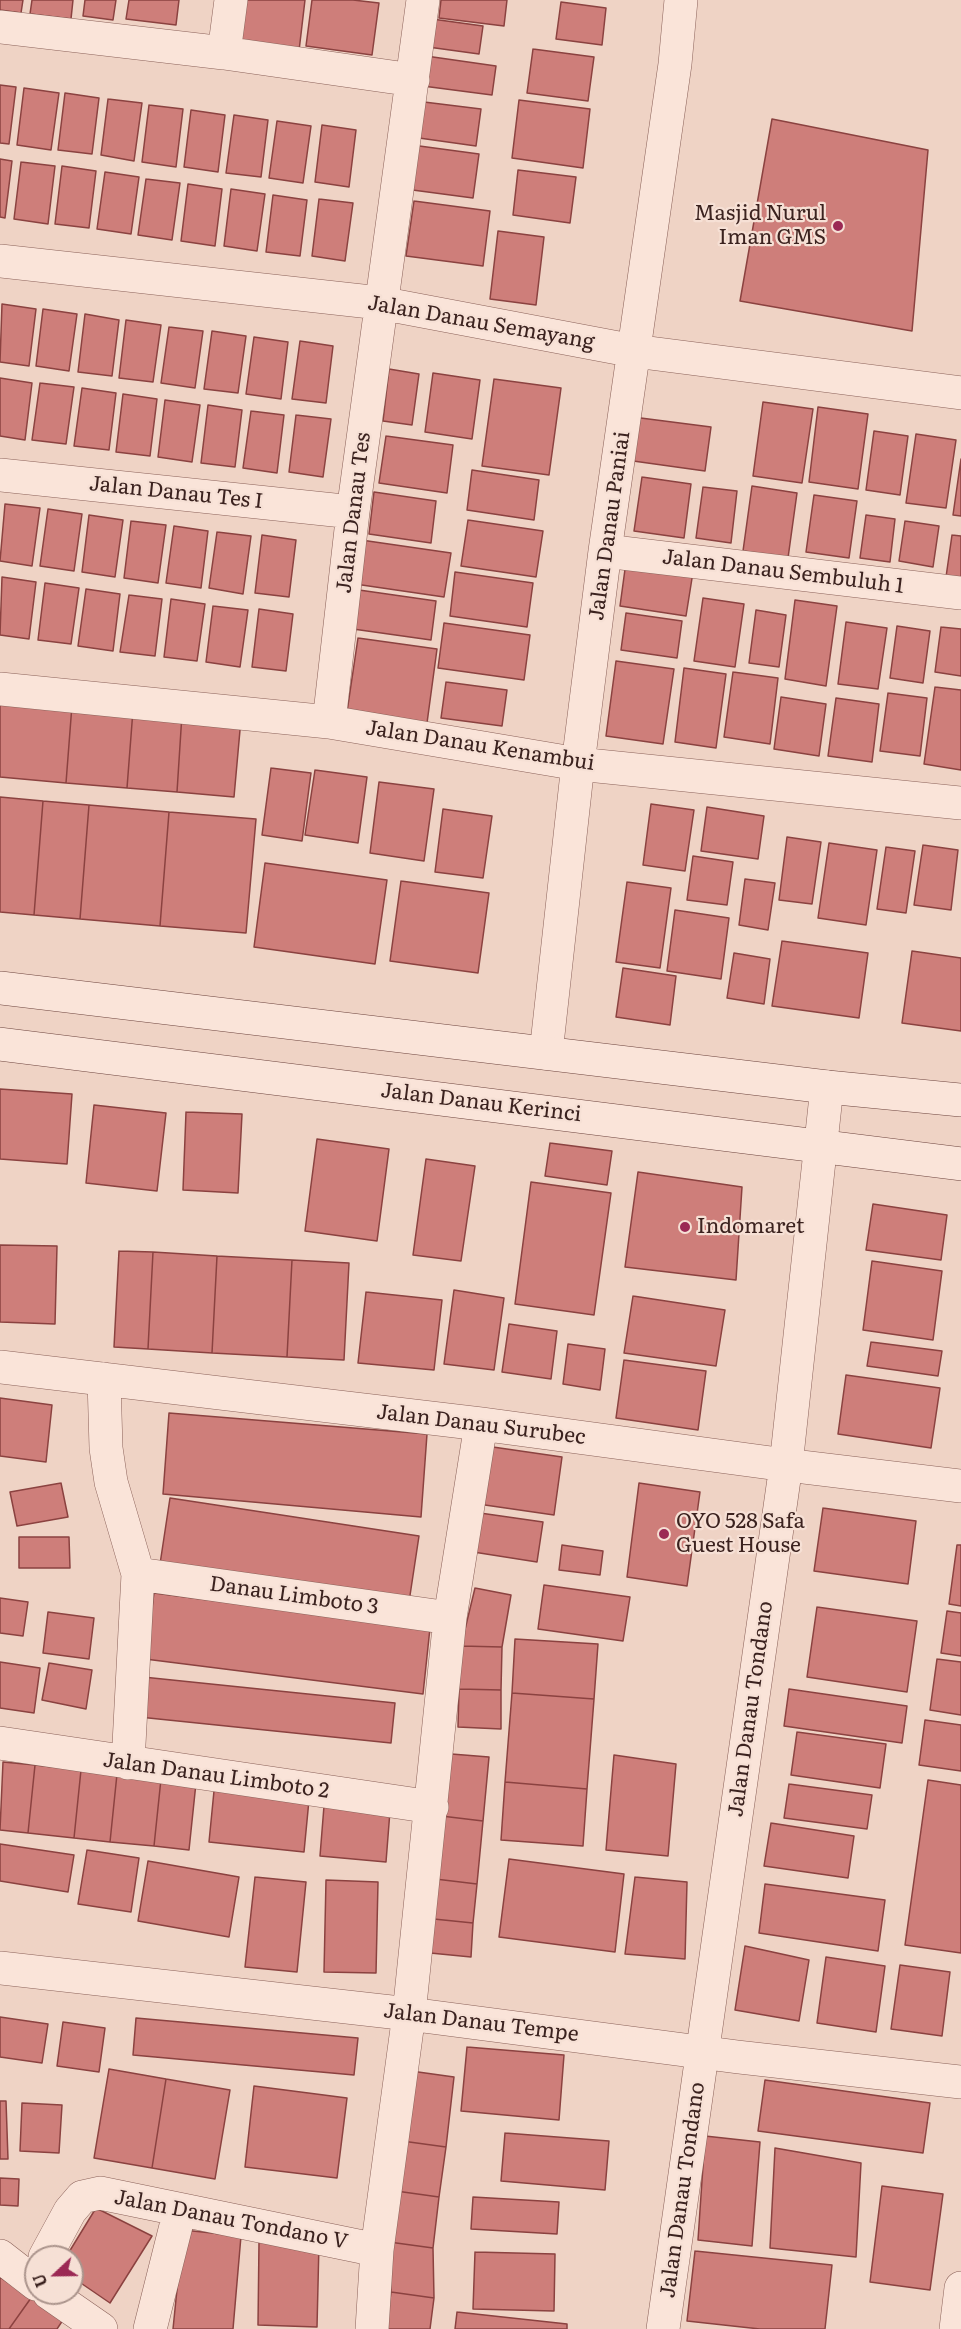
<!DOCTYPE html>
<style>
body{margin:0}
#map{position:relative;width:961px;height:2329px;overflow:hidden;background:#efd3c5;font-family:Literata,serif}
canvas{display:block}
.north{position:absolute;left:24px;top:2245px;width:60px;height:60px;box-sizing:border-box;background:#f6e0d5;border:2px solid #ab948c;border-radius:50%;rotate:248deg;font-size:16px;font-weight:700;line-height:24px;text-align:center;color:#3b221f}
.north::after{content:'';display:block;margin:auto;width:21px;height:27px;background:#9b2954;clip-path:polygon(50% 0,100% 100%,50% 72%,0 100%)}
</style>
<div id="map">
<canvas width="961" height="2329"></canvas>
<div class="north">U</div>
</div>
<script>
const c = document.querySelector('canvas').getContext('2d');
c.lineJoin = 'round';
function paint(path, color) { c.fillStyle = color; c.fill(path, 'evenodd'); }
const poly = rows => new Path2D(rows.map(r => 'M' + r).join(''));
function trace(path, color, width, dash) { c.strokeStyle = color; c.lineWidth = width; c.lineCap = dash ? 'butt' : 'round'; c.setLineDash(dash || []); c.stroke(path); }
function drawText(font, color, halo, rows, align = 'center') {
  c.font = font + ' Literata,serif'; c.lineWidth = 4.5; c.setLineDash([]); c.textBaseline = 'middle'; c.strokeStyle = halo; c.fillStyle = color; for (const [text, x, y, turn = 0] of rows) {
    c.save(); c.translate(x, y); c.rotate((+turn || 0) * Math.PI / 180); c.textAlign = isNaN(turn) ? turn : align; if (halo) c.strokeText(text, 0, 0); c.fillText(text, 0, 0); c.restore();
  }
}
const building = poly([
 [0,0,23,0,21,13,0,10,0,0],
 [32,0,73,0,71,19,30,14,32,0],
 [85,0,116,0,113,20,83,16,85,0],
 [129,0,179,0,176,25,126,19,129,0],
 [238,0,305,0,299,51,233,42,238,0],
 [312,0,353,0,379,3,372,55,306,46,312,0],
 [441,0,507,0,504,26,439,18,441,0],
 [561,2,606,8,602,45,556,39,561,2],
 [432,19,483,26,479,54,428,47,432,19],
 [533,49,594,57,588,101,527,93,533,49],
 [419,55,496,66,492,95,415,85,419,55],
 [0,85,16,87,9,144,0,143,0,85],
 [24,88,59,93,51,150,17,145,24,88],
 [65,93,99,98,92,154,58,150,65,93],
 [108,99,142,103,134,161,101,155,108,99],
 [519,100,590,109,583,168,512,158,519,100],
 [424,102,481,109,476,146,419,138,424,102],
 [149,105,183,109,176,167,142,162,149,105],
 [191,110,225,115,218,172,184,167,191,110],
 [234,115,268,120,261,177,226,173,234,115],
 [772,119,928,150,912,331,740,301,772,119],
 [277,121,311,126,303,183,269,178,277,121],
 [322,125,356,130,349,187,315,182,322,125],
 [412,145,479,154,473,198,405,189,412,145],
 [0,159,12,161,5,218,0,217,0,159],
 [21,162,55,166,48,224,14,219,21,162],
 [62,166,96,171,89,228,55,224,62,166],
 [518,170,576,177,570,223,513,215,518,170],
 [105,172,139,177,131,234,97,229,105,172],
 [146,179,180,183,172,240,138,235,146,179],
 [188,184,222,189,215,246,181,241,188,184],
 [231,189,265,194,257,251,224,246,231,189],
 [273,195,307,200,300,256,266,252,273,195],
 [319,199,353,203,345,261,312,256,319,199],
 [414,201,490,211,483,266,406,256,414,201],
 [498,231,544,237,536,305,490,299,498,231],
 [2,304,36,309,29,366,0,362,2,304],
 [43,309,77,314,69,371,36,366,43,309],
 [85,314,119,320,112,376,78,372,85,314],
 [126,320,161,325,153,382,119,378,126,320],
 [169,327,203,331,195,388,161,383,169,327],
 [212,331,246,336,238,393,204,389,212,331],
 [254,337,288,342,281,399,246,394,254,337],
 [300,341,333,346,326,403,292,399,300,341],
 [389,369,419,374,412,425,383,421,389,369],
 [433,373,480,380,472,439,425,432,433,373],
 [0,378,32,383,25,440,0,436,0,378],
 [494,379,561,388,549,475,482,466,494,379],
 [40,383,74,387,66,444,32,440,40,383],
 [82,388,116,393,109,450,74,446,82,388],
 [123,394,157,399,150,456,116,452,123,394],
 [165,400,200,405,192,462,158,457,165,400],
 [763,402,813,409,802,483,753,476,763,402],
 [208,405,242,410,235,467,201,463,208,405],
 [818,407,868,414,858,489,809,482,818,407],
 [251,411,284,415,277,473,243,468,251,411],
 [296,415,331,419,323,477,289,472,296,415],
 [633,417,711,427,705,471,626,460,633,417],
 [874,431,908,436,900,495,866,490,874,431],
 [916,434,956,440,946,508,906,503,916,434],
 [386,436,453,445,447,493,379,483,386,436],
 [961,459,961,516,953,515,961,459],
 [472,470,539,480,534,520,467,510,472,470],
 [642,477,691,484,684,538,634,531,642,477],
 [752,486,797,493,788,558,743,551,752,486],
 [703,487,737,491,731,543,696,538,703,487],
 [374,492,436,501,431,543,369,534,374,492],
 [814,495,857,501,849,558,806,552,814,495],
 [5,504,40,508,32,566,0,561,5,504],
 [48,509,82,514,74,571,40,566,48,509],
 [89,515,123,520,115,577,82,572,89,515],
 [866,515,895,519,890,562,860,558,866,515],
 [468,520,543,531,536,577,461,566,468,520],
 [131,521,166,525,158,583,124,578,131,521],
 [905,521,939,526,933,567,899,561,905,521],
 [174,526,208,531,201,588,166,583,174,526],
 [217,532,251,536,243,594,209,588,217,532],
 [262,535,296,540,289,597,255,593,262,535],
 [952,535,961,536,961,579,946,577,952,535],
 [361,540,451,553,444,597,355,584,361,540],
 [626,562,693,572,686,616,620,606,626,562],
 [455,572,533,583,527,627,450,616,455,572],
 [2,577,36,582,29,639,0,635,2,577],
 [45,583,79,588,71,644,38,640,45,583],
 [86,589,120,594,113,651,78,646,86,589],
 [359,590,436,601,431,640,353,629,359,590],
 [129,595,162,599,155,656,120,652,129,595],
 [703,598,744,604,735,667,694,661,703,598],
 [171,599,205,604,197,661,164,657,171,599],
 [795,600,837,606,826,686,785,679,795,600],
 [213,606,248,610,240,667,206,662,213,606],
 [259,609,293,614,286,671,252,667,259,609],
 [756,610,786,615,779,667,749,663,756,610],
 [626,613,682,621,677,658,621,650,626,613],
 [846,622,887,628,878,689,838,684,846,622],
 [444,623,530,635,524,680,438,668,444,623],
 [897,626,930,631,923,683,890,678,897,626],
 [941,627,961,629,961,676,935,672,941,627],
 [358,638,437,649,427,723,347,712,358,638],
 [616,661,674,669,663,744,606,736,616,661],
 [684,668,726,674,716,748,675,742,684,668],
 [733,672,778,678,770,744,724,737,733,672],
 [446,682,507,690,502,726,441,718,446,682],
 [935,687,961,690,961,770,924,764,935,687],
 [888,693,927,698,920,756,880,751,888,693],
 [781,697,826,704,819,756,774,749,781,697],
 [836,698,879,704,872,762,828,756,836,698],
 [0,699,72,705,66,783,0,777,0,699],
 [72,705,133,710,127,788,66,783,72,705],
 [133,710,182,714,177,792,127,788,133,710],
 [182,714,241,719,234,797,177,792,182,714],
 [271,768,311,773,302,841,262,835,271,768],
 [315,770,367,777,358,843,305,835,315,770],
 [379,782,434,789,424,861,370,853,379,782],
 [0,797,43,801,34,915,0,912,0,797],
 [43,801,89,805,80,919,34,915,43,801],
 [651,804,694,810,685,871,643,865,651,804],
 [89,805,169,812,160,926,80,919,89,805],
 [707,807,764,816,758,859,701,851,707,807],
 [443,809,492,816,483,878,435,872,443,809],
 [169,812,256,819,246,933,160,926,169,812],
 [787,837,821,842,812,904,779,900,787,837],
 [829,843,877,850,866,925,818,918,829,843],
 [923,845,958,850,951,910,914,905,923,845],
 [886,847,915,851,906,913,877,909,886,847],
 [693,856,733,862,727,905,687,900,693,856],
 [265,863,387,880,375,964,254,947,265,863],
 [745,879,775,883,768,930,739,925,745,879],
 [401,881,489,893,478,973,390,961,401,881],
 [627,882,671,888,660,968,616,962,627,882],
 [675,910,729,918,721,979,667,971,675,910],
 [782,941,868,953,859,1018,772,1006,782,941],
 [912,951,961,958,961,1031,902,1023,912,951],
 [734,953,770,959,764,1004,727,998,734,953],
 [623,968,676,976,670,1025,616,1017,623,968],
 [0,1089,72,1094,67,1164,0,1159,0,1089],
 [94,1105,166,1113,157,1191,86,1183,94,1105],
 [186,1112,242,1114,238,1193,183,1190,186,1112],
 [317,1139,389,1149,377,1241,305,1231,317,1139],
 [550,1143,612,1151,607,1185,545,1176,550,1143],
 [426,1159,475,1166,461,1261,413,1255,426,1159],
 [638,1172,742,1187,736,1280,625,1267,638,1172],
 [531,1182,611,1193,594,1315,515,1304,531,1182],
 [873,1204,947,1215,941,1260,866,1250,873,1204],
 [0,1245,57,1246,55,1324,0,1322,0,1245],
 [119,1251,153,1252,148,1349,114,1347,119,1251],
 [153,1252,217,1256,212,1353,148,1349,153,1252],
 [217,1256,292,1260,287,1357,212,1353,217,1256],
 [292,1260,349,1263,344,1360,287,1357,292,1260],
 [872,1261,942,1271,933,1340,863,1330,872,1261],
 [454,1290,504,1298,494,1370,444,1364,454,1290],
 [366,1292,442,1300,434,1370,358,1363,366,1292],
 [633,1296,725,1310,716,1366,624,1353,633,1296],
 [509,1324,557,1331,551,1379,502,1372,509,1324],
 [871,1342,942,1351,938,1376,867,1366,871,1342],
 [568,1344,605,1349,600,1390,563,1384,568,1344],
 [624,1360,706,1371,698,1430,616,1418,624,1360],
 [846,1375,940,1388,931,1448,838,1434,846,1375],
 [0,1398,52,1405,46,1462,0,1456,0,1398],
 [169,1413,427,1434,421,1517,163,1494,169,1413],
 [486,1446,562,1457,554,1515,478,1504,486,1446],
 [61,1483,68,1517,17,1526,10,1492,61,1483],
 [639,1483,700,1492,687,1586,627,1577,639,1483],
 [170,1498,419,1536,409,1602,160,1564,170,1498],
 [823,1508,916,1521,908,1584,814,1571,823,1508],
 [473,1512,543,1522,537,1562,467,1551,473,1512],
 [19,1537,69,1537,70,1568,19,1568,19,1537],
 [562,1545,603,1551,600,1575,559,1570,562,1545],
 [957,1545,961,1545,961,1606,949,1604,957,1545],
 [544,1585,630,1597,623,1641,538,1629,544,1585],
 [475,1588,511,1595,502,1647,461,1646,475,1588],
 [154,1593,430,1628,423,1694,145,1659,154,1593],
 [0,1598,28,1602,23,1636,0,1633,0,1598],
 [817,1607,917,1621,907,1692,807,1677,817,1607],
 [947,1611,961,1613,961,1656,941,1653,947,1611],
 [48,1612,94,1618,89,1659,43,1653,48,1612],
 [515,1639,598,1644,594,1699,512,1693,515,1639],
 [461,1646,502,1647,501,1690,459,1689,461,1646],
 [937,1659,961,1662,961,1715,930,1710,937,1659],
 [0,1662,40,1668,34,1713,0,1708,0,1662],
 [49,1663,92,1670,86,1709,42,1700,49,1663],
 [143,1677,395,1703,391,1743,139,1717,143,1677],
 [459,1689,501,1690,501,1729,458,1727,459,1689],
 [789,1689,907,1706,902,1743,784,1726,789,1689],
 [512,1693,594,1699,587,1789,505,1782,512,1693],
 [925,1720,961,1725,961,1771,919,1765,925,1720],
 [797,1732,886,1744,880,1788,791,1775,797,1732],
 [439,1753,489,1757,483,1821,433,1815,439,1753],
 [614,1755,676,1764,668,1856,606,1850,614,1755],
 [3,1762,35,1765,28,1833,0,1830,3,1762],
 [35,1765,81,1770,74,1838,28,1833,35,1765],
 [81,1770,117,1774,110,1842,74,1838,81,1770],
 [117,1774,161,1779,154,1846,110,1842,117,1774],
 [161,1779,196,1783,189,1850,154,1846,161,1779],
 [928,1780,961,1785,961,1953,905,1945,928,1780],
 [505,1782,587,1789,583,1846,501,1840,505,1782],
 [789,1784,872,1795,867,1829,784,1818,789,1784],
 [214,1791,309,1800,304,1852,209,1842,214,1791],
 [324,1806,390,1811,386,1862,320,1856,324,1806],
 [433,1815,483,1821,477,1884,427,1878,433,1815],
 [771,1823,854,1836,848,1878,764,1866,771,1823],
 [0,1844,74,1855,68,1892,0,1881,0,1844],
 [87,1850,139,1858,131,1912,78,1904,87,1850],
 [509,1859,624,1874,615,1952,499,1937,509,1859],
 [148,1861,239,1877,229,1937,138,1921,148,1861],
 [255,1877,306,1882,297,1972,245,1967,255,1877],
 [635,1877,687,1882,685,1959,625,1954,635,1877],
 [427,1878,477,1884,473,1923,424,1918,427,1878],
 [326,1880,378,1882,376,1973,324,1972,326,1880],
 [765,1884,885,1900,878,1951,759,1933,765,1884],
 [424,1918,473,1923,471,1957,420,1952,424,1918],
 [745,1946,809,1960,799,2021,735,2010,745,1946],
 [826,1957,885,1966,876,2032,817,2023,826,1957],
 [900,1965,950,1972,942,2036,891,2029,900,1965],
 [0,2017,48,2024,42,2063,0,2057,0,2017],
 [136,2018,358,2038,354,2075,133,2055,136,2018],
 [63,2022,105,2028,99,2072,57,2066,63,2022],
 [467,2047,564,2055,559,2120,461,2111,467,2047],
 [109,2069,166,2079,152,2168,94,2158,109,2069],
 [411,2071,454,2077,446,2147,402,2141,411,2071],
 [166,2079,230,2090,215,2179,152,2168,166,2079],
 [765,2080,930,2103,923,2153,758,2131,765,2080],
 [254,2086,347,2098,337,2178,245,2167,254,2086],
 [0,2101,6,2101,8,2159,0,2159,0,2101],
 [22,2103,62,2105,59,2153,20,2151,22,2103],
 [505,2133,609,2141,605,2190,501,2181,505,2133],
 [705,2136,760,2142,752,2246,698,2240,705,2136],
 [402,2141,446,2147,439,2197,396,2191,402,2141],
 [775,2148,861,2163,856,2257,770,2248,775,2148],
 [0,2178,19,2179,18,2206,0,2205,0,2178],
 [882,2186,943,2194,930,2290,870,2282,882,2186],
 [396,2191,439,2197,433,2248,389,2242,396,2191],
 [473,2197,559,2202,557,2234,471,2229,473,2197],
 [96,2208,152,2236,110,2303,72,2277,72,2257,66,2257,96,2208],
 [183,2230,241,2236,233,2329,173,2329,183,2230],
 [259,2242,319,2243,317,2327,258,2325,259,2242],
 [389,2242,433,2248,434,2298,391,2292,389,2242],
 [695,2251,832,2265,825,2329,760,2329,687,2321,695,2251],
 [475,2252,555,2254,554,2311,473,2309,475,2252],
 [0,2277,31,2298,9,2329,0,2329,0,2277],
 [391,2292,434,2298,430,2329,386,2329,391,2292],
 [31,2298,63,2320,57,2329,9,2329,31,2298],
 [457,2312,567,2324,567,2329,455,2329,457,2312]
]);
paint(building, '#ce7e7a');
trace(building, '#8b4240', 1.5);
const street = poly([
 [0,27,224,53,413,80],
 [224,53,231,0],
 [0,261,380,303,634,351,961,393],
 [0,475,353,512],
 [605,551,961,593],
 [0,689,329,722,578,764,961,803],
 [329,722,353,512,423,0],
 [546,1053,578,764,605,551,675,64,681,0],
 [0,1367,481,1424,786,1465,961,1486],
 [104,1379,106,1448,111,1482,138,1574,128,1763],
 [138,1574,450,1618],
 [0,1743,432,1807],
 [0,1968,409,2014,738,2057,961,2082],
 [0,2256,36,2284],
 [45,2257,70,2211,82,2197,100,2193,377,2250],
 [49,2293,101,2329],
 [150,2329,180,2210],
 [372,2329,377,2250,409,2014,450,1618,481,1424],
 [663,2329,786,1465,827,1087],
 [956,2329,961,2288]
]);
const secondary = poly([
 [0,988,827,1087,961,1100],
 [0,1044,961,1164]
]);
trace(street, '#8b625a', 34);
trace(secondary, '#6d443e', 34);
trace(street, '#fae4d9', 33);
trace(secondary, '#fae4d9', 33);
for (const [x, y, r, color] of [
 [838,226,6,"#9b2954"],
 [685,1227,6,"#9b2954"],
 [664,1534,6,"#9b2954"]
]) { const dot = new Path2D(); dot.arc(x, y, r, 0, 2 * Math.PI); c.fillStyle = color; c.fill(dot); trace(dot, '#f6e0d5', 2); }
drawText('21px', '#3b221f', '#f6e0d5', [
 ["Masjid Nurul",826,214,"right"],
 ["Iman GMS",826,238,"right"],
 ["Indomaret",697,1227],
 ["OYO 528 Safa",676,1522],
 ["Guest House",676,1546]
], 'left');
drawText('21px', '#3b221f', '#f6e0d5', [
 ["Jalan Danau Semayang",481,323,10],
 ["Jalan Danau Tes I",176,493,6],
 ["Jalan Danau Tes",354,513,-83],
 ["Jalan Danau Paniai",610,526,-82],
 ["Jalan Danau Sembuluh 1",783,572,7],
 ["Jalan Danau Kenambui",480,746,9],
 ["Jalan Danau Kerinci",481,1103,7],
 ["Jalan Danau Surubec",481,1425,7],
 ["Danau Limboto 3",294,1596,8],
 ["Jalan Danau Tondano",751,1709,-82],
 ["Jalan Danau Limboto 2",216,1776,8],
 ["Jalan Danau Tempe",481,2023,7],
 ["Jalan Danau Tondano",683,2190,-82],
 ["Jalan Danau Tondano V",231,2220,11]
]);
</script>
